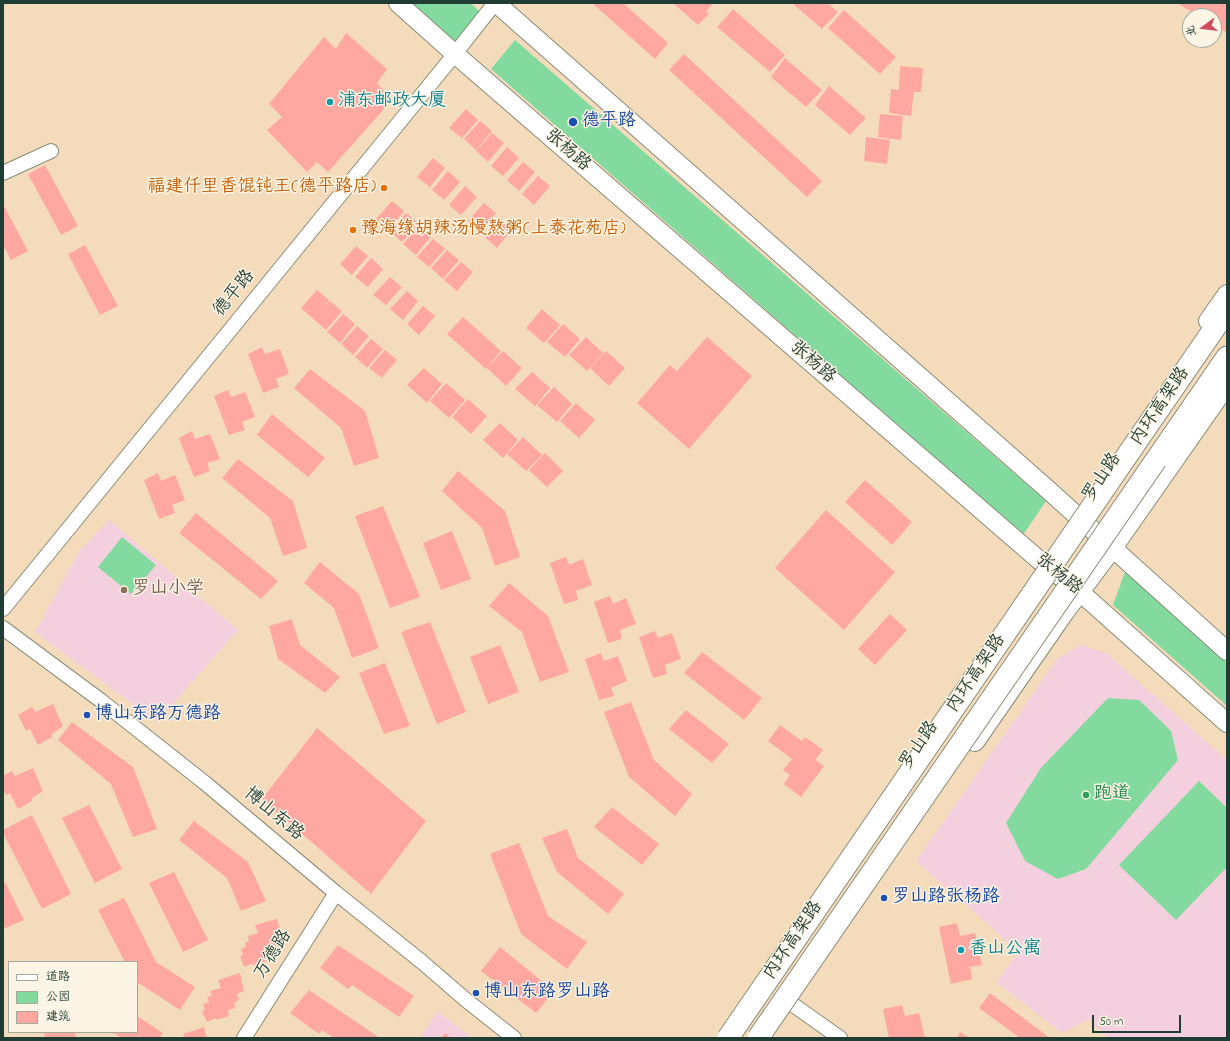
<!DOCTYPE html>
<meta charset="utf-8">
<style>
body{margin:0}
#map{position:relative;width:1230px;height:1041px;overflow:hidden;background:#f3dbbc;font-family:"Indie Flower","LXGW WenKai TC",sans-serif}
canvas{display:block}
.frame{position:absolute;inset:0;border:4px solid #1f3d34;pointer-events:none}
.legend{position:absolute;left:8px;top:961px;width:130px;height:72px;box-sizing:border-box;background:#fcf5e5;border:1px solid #a4ab9e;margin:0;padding:5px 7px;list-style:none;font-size:12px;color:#1f3d34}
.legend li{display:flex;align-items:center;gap:8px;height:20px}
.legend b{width:20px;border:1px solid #a4ab9e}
.north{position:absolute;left:1182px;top:8px;width:40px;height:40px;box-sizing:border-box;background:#fcf5e5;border:1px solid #a4ab9e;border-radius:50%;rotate:255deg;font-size:11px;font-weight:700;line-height:16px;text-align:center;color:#1f3d34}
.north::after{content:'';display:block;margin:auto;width:14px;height:18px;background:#d1495b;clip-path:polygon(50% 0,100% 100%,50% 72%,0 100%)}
.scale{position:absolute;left:1092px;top:1015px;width:89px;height:18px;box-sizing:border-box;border:2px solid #1f3d34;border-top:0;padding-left:5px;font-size:12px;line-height:14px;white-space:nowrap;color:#1f3d34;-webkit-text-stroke:3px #fcf5e5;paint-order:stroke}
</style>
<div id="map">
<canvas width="1230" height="1041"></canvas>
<div class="frame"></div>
<ul class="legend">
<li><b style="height:5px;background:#fff"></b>道路</li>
<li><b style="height:11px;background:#82da9f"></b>公园</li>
<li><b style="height:11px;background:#fea8a1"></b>建筑</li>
</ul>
<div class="north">北</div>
<div class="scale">50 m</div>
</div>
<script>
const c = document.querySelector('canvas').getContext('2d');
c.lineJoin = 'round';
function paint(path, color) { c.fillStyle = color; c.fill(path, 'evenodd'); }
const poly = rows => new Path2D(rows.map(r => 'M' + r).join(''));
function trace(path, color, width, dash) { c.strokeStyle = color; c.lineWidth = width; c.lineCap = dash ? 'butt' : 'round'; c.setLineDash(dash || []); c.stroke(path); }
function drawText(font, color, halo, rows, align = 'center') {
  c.font = font + ' "Indie Flower","LXGW WenKai TC",sans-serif'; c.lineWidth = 3; c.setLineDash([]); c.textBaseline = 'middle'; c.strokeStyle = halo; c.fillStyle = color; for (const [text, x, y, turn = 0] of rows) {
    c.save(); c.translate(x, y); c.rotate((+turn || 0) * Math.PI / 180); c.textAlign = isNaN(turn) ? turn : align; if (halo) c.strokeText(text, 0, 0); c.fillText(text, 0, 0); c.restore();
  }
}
paint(poly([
 [109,520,238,630,157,722,35,632,80,550],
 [1081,645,1106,653,1227,760,1227,1038,1109,1038,1088,1019,1062,1033,996,982,1019,952,916,861,1058,658],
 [437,1011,473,1038,420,1038]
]), '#f4cfdd');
paint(poly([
 [412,3,470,3,485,16,459,45],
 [515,40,1046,501,1023,535,491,69],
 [122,537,156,565,131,594,98,567],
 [1125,572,1227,663,1227,706,1113,605],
 [1108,698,1139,700,1171,731,1178,760,1086,869,1058,879,1025,861,1006,823,1041,768],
 [1199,781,1227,808,1227,867,1176,920,1119,865]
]), '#82da9f');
paint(poly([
 [592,3,623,3,668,43,655,59],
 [673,3,713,3,706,12,709,14,698,25],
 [792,3,827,3,838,12,822,29],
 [1177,3,1227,3,1227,33,1214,25,1214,16,1198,16],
 [733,9,785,55,770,72,717,27],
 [844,10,896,57,880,74,828,28],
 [346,33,387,69,377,83,392,100,328,172,317,162,307,172,267,130,282,117,269,104,324,37,336,49],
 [684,54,822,181,807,197,669,70],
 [785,58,822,90,806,107,771,77],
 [900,66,923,68,921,92,914,92,911,116,889,113,891,89,899,90],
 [829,86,866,118,850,135,815,105],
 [466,109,478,120,462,138,449,128],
 [880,114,903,116,901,140,878,137],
 [480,121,492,131,476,150,464,139],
 [492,133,504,143,488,162,476,151],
 [866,137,890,140,887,164,864,161],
 [507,147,519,158,503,176,491,166],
 [433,158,445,168,430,187,417,177],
 [523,162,535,172,519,191,507,180],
 [45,165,78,226,61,235,28,174],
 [448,171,460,182,444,200,432,190],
 [538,176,550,186,534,205,522,194],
 [465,186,477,197,461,215,449,205],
 [392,201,404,211,389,230,376,219],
 [484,203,496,213,480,232,468,221],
 [3,204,28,251,11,260,3,245],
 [406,213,418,223,402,242,390,231],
 [501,219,512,229,497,248,485,237],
 [419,226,431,236,416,255,403,244],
 [433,239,445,249,429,267,417,257],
 [85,245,118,306,100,315,68,254],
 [356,246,368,256,352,275,340,264],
 [447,250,459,260,443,279,431,268],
 [371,258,383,269,368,287,355,277],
 [461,262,473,272,457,291,444,280],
 [390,277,402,287,386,305,373,295],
 [317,290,329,300,324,306,330,301,342,311,326,330,301,308],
 [407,291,418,301,403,320,390,309],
 [423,306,435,316,419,335,407,324],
 [542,309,560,325,544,343,526,328],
 [343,314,355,324,340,343,327,332],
 [463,317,482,334,469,348,482,334,501,351,486,369,447,334],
 [563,324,580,339,565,357,547,342],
 [357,326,369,336,353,355,341,344],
 [586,337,603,353,587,371,569,355],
 [707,337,752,376,689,449,637,403,670,365,677,371],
 [371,339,383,349,367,368,355,357],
 [262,347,265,354,280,349,289,374,276,379,279,387,263,393,248,354],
 [385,350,397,360,382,378,369,368],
 [503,351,522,368,506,386,487,368],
 [606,351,625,368,609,386,590,368],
 [424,368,442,384,427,403,407,385],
 [310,369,365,411,379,458,354,466,341,428,294,388],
 [532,372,550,388,535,406,515,389],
 [446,383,465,400,449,418,430,401],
 [554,387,572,404,557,422,537,405],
 [228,390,231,397,245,392,255,417,242,422,245,430,229,435,214,396],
 [468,399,487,416,471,434,452,417],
 [576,403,595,420,579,438,560,421],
 [272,414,325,458,308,477,257,435],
 [500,423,518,440,503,458,483,440],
 [192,431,195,439,210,434,220,459,207,463,210,471,194,477,179,438],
 [523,437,542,455,526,471,507,454],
 [545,453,563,471,547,487,529,470],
 [238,459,293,501,307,548,283,556,270,518,222,478],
 [458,471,505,511,520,557,495,566,482,528,442,491],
 [158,473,161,481,175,475,185,500,172,505,175,513,159,519,144,480],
 [865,480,912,522,892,545,845,502],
 [383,506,420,597,390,608,355,516],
 [826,510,895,572,844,630,775,568],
 [196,513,278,581,261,599,179,533],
 [452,531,471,579,441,590,423,543],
 [566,557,569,565,583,559,592,585,576,591,578,600,564,604,550,563],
 [320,562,359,594,379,648,352,658,334,608,304,583],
 [509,583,548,616,569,672,540,682,522,632,489,606],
 [610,596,613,604,626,598,636,624,620,630,622,639,608,643,594,602],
 [890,614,907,630,875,665,858,649],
 [292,619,300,645,340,677,325,693,278,659,269,626],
 [430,622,466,712,437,724,401,632],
 [655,631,658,638,672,633,681,659,665,665,667,674,653,678,639,637],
 [500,645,519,692,488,704,470,657],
 [702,652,762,698,744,720,684,673],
 [601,653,604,661,618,656,627,681,611,688,614,696,599,700,585,659],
 [385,663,410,726,384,734,359,673],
 [631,702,654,760,692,794,675,816,629,777,604,712],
 [53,704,63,726,52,734,52,737,38,745,30,729,26,731,18,715,32,707,35,712],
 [686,710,729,744,712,763,669,729],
 [72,722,133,767,157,829,133,837,111,784,58,740],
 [780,725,802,741,805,737,823,750,815,760,824,766,801,797,784,784,790,775,783,770,792,759,768,741],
 [317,728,426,821,371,894,262,799],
 [33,768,43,791,32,798,32,801,18,809,10,793,6,795,3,790,3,776,12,771,15,776],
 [89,805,122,869,95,883,62,818],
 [612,807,659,844,642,865,594,827],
 [32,815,71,894,42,909,3,833,3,830],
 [194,821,248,862,266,901,241,911,227,878,179,840],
 [567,829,578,858,624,894,608,914,557,872,542,838],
 [519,843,548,916,587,942,567,969,521,934,490,854],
 [174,872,208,940,183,952,149,883],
 [3,882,6,884,24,920,3,929],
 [124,898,156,962,195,987,180,1010,137,982,137,962,125,962,98,910],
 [277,919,282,936,274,939,276,946,271,948,273,953,265,955,267,961,254,966,254,963,244,967,240,956,243,955,241,949,246,947,245,943,249,941,248,936,258,933,255,925],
 [957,923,960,936,975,933,982,965,970,967,972,979,951,984,939,927],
 [338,945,414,996,399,1017,352,985,348,989,320,968],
 [500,947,554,991,536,1013,481,971],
 [240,973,244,991,237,994,239,1000,234,1003,235,1008,228,1010,229,1016,217,1020,216,1018,207,1022,202,1011,205,1010,203,1004,209,1002,207,997,212,996,210,991,221,988,218,980],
 [309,990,380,1038,334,1038,322,1030,319,1034,290,1013],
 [990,993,1050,1038,1020,1038,979,1008],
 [902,1005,905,1016,919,1013,925,1038,889,1038,883,1009],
 [137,1016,163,1033,159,1038,122,1038,112,1032,137,1032],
 [204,1027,207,1038,184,1038,183,1034],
 [43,1032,74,1032,77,1038,46,1038],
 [960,1032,970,1038,957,1038],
 [445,1033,451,1038,441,1038]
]), '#fea8a1');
const minor = poly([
 [3,173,51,151],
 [3,609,450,60,495,3],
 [3,628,100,700,205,783,336,893,422,962,466,1000,514,1038],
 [792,1004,840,1038],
 [244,1038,336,893]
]);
const major = poly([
 [398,3,455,54,1039,560,1080,592,1227,723],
 [496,3,1045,487,1227,651],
 [1208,321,1227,294],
 [975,742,1065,612,1113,548,1227,385]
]);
const highway = poly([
 [1137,441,1227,310],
 [1156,460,1227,357]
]);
trace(minor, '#898c78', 16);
trace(major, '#898c78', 20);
trace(highway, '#898c78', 23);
trace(minor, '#fff', 14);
trace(major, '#fff', 18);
trace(highway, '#fff', 21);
const highwayBridge = poly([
 [728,1038,1137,441],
 [758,1038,1156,460]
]);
trace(highwayBridge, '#898c78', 23, []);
trace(highwayBridge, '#fff', 21);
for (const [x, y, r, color] of [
 [330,102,4,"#0f9aa8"],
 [573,122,5,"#1a4fb4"],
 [384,188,4,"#e8710a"],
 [353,230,4,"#e8710a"],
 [124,590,4,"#8d6e63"],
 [87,715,4,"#1a4fb4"],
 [1086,795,4,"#2e9e5b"],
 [884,898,4,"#1a4fb4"],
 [961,950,4,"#0f9aa8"],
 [476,993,4,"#1a4fb4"]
]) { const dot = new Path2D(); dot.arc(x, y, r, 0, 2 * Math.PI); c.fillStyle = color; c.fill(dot); trace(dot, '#fcf5e5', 1.5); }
drawText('18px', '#0d838f', '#fcf5e5', [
 ["浦东邮政大厦",338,102],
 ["香山公寓",969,950]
], 'left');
drawText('18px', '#164399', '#fcf5e5', [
 ["德平路",582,122],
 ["博山东路万德路",95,715],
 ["罗山路张杨路",892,898],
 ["博山东路罗山路",484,993]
], 'left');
drawText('18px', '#1f3d34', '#fcf5e5', [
 ["张杨路",567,151,41],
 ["德平路",235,294,-51],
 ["张杨路",812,363,41],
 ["内环高架路",1161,407,-56],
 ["罗山路",1103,478,-57],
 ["张杨路",1058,575,39],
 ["内环高架路",977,674,-56],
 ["罗山路",920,746,-56],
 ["博山东路",273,815,40],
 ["内环高架路",794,941,-56],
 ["万德路",274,955,-58]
]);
drawText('18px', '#c56008', '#fcf5e5', [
 ["福建仟里香馄钝王(德平路店)",376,188],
 ["豫海缘胡辣汤慢熬粥(上泰花苑店)",361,230,"left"]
], 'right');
drawText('18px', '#785e54', '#fcf5e5', [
 ["罗山小学",132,590]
], 'left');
drawText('18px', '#27864d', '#fcf5e5', [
 ["跑道",1094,795]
], 'left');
</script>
